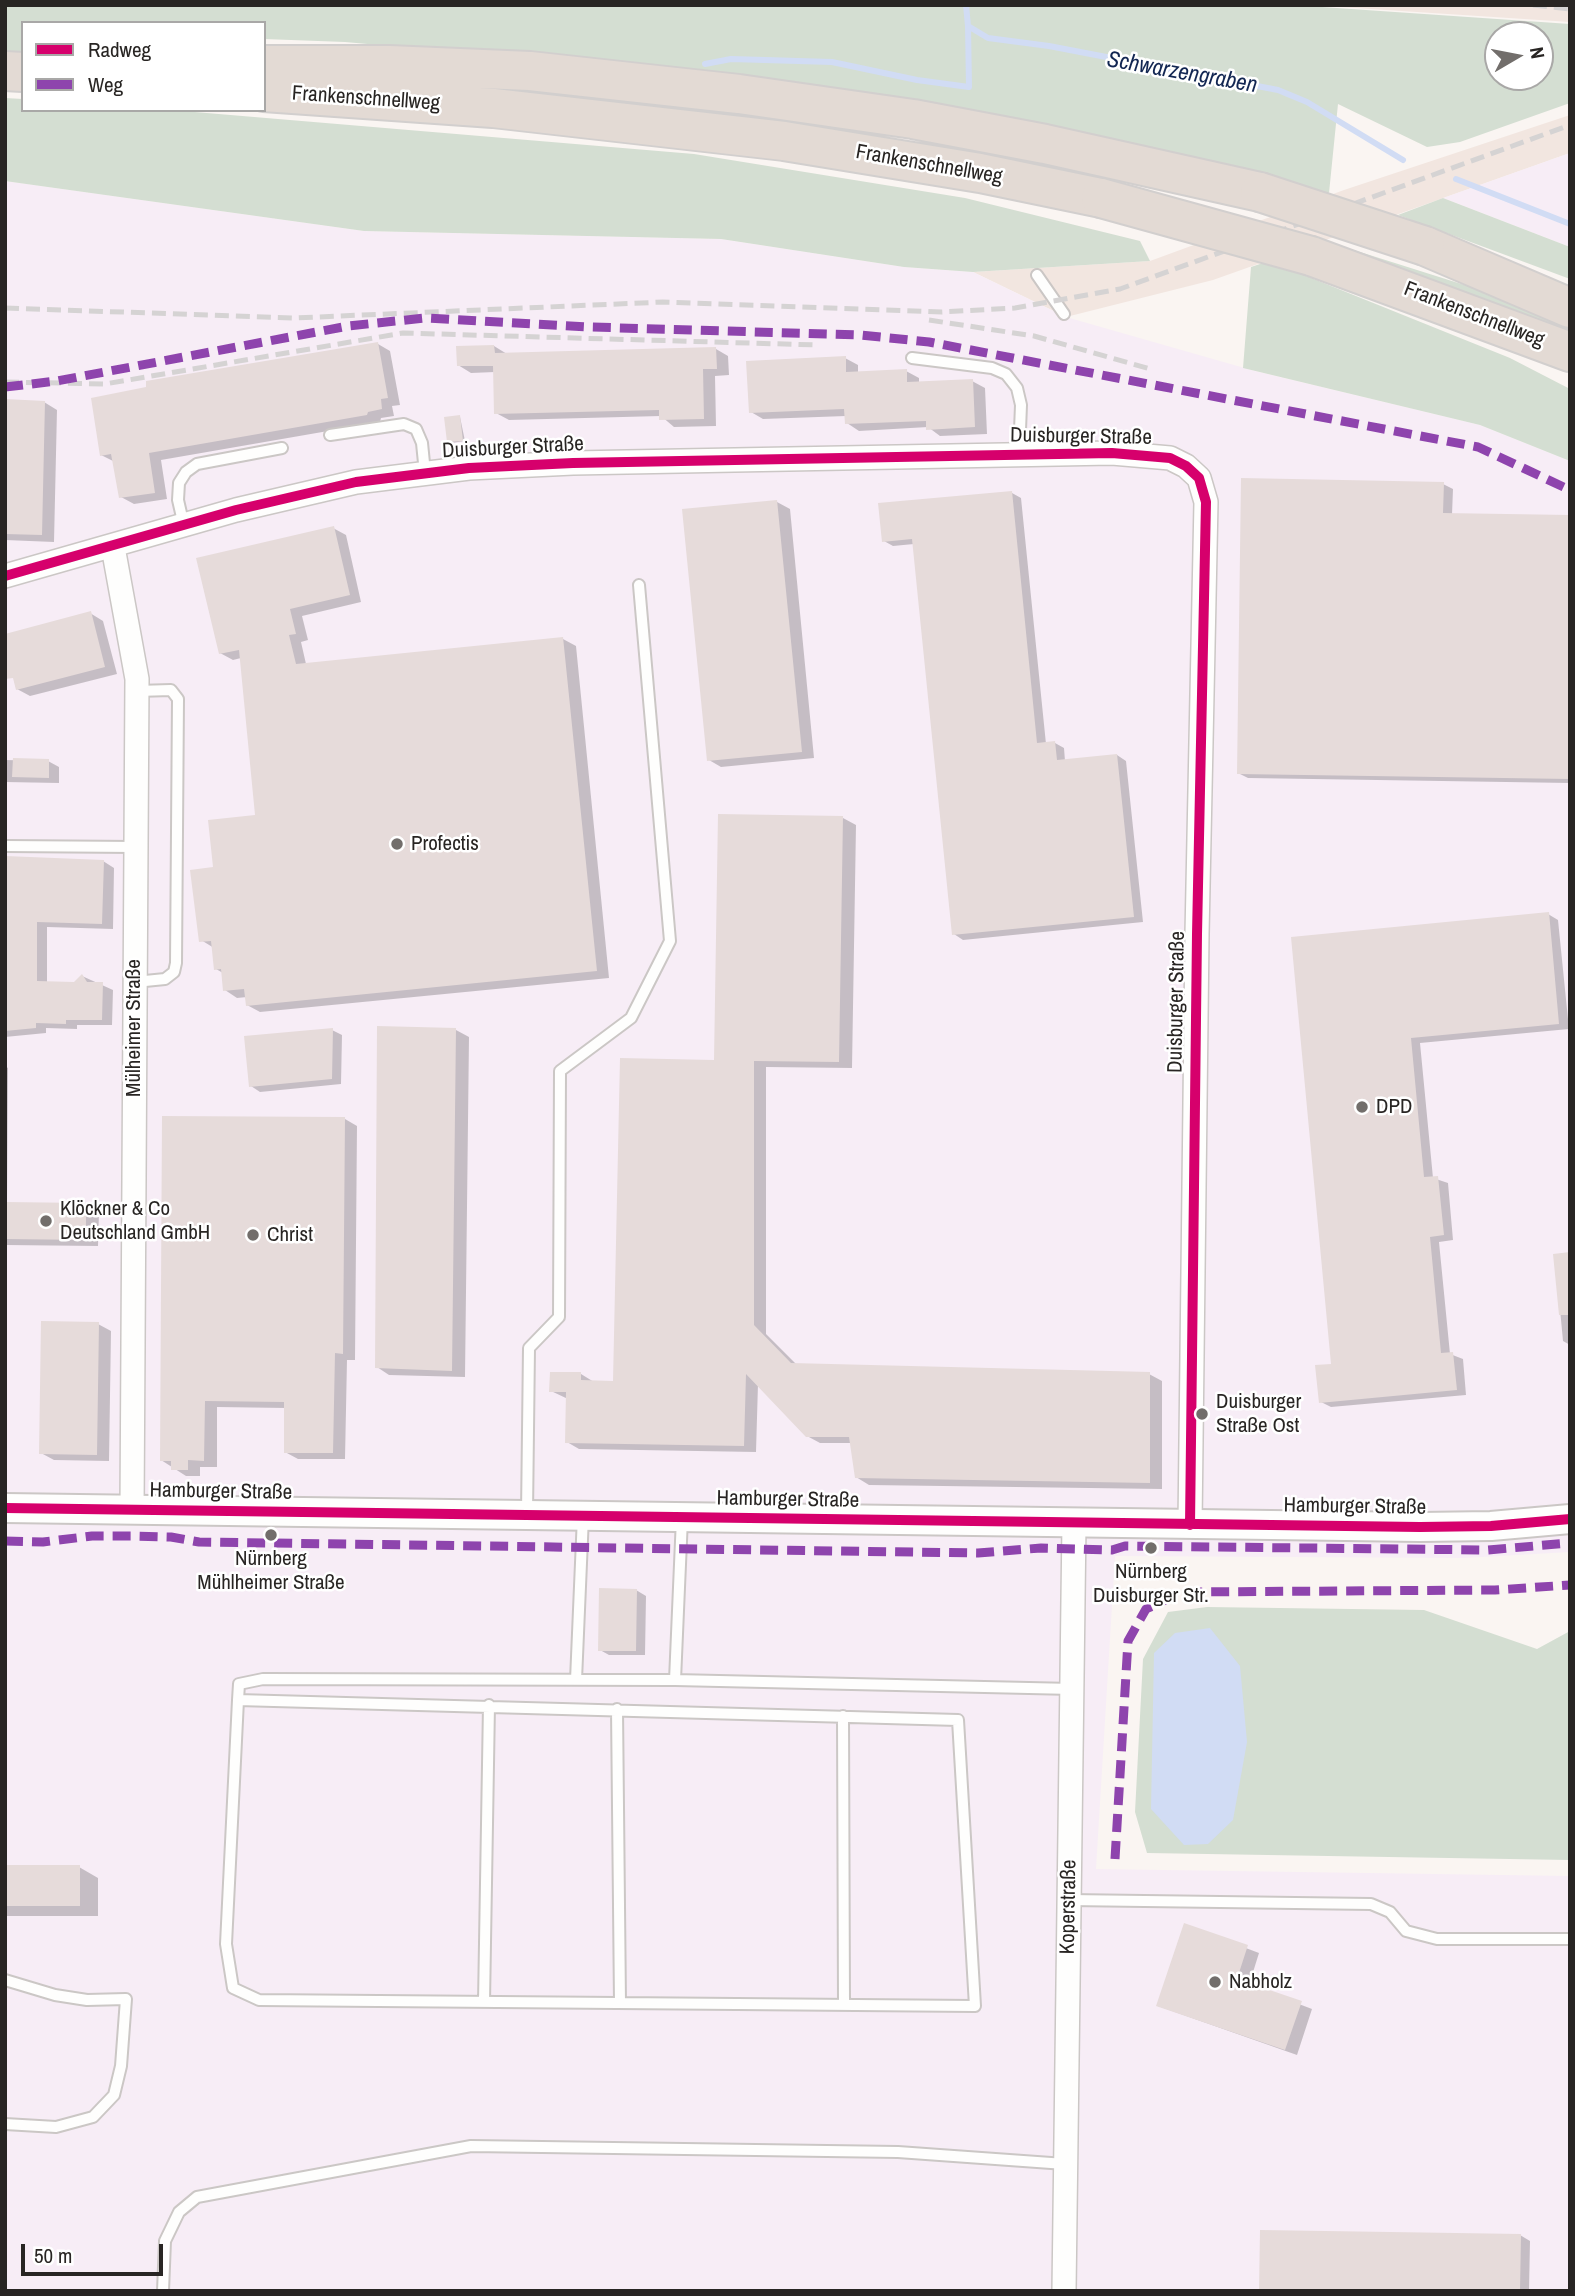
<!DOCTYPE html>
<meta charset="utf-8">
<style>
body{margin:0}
#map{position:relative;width:1575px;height:2296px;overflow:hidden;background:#faf5f2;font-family:"Archivo Narrow",sans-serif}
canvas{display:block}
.frame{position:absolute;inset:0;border:7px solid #282523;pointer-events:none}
.legend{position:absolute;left:21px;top:21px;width:245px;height:91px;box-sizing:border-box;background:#fff;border:2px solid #a9a8a7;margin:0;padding:9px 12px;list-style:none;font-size:21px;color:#282523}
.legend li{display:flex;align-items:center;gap:14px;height:35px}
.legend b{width:35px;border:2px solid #a9a8a7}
.north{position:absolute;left:1484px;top:21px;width:70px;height:70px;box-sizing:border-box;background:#fff;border:2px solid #a9a8a7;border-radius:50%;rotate:80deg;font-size:19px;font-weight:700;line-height:28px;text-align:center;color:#282523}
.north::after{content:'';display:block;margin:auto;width:24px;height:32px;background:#726e6b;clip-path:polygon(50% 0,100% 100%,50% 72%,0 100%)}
.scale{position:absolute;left:21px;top:2244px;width:142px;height:32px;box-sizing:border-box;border:4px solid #282523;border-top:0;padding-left:9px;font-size:21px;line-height:24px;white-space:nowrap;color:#282523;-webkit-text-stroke:5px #fff;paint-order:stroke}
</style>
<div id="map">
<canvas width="1575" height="2296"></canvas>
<div class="frame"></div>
<ul class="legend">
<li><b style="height:9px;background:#d6006c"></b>Radweg</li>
<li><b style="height:9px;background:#8e44ad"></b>Weg</li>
</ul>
<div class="north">N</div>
<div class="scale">50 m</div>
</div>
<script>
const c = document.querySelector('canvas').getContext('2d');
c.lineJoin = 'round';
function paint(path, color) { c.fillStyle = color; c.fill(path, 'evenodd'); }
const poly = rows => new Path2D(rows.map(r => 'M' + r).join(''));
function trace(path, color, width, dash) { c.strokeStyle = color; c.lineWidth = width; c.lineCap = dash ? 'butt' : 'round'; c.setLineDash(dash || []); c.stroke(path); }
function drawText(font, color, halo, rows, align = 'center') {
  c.font = font + ' "Archivo Narrow",sans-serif'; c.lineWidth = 5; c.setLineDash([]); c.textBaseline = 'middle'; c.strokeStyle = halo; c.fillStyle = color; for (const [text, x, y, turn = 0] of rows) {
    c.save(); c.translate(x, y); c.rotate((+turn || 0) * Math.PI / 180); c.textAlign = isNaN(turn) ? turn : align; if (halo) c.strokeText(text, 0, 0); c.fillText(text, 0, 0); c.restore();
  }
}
paint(poly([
 [1310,5,1570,5,1570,22],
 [1570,115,1570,153,1213,280,1066,317,973,272,1150,261,1344,190]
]), '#f2e6e0');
paint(poly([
 [1570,153,1570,247,1443,198],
 [5,181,364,231,721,239,904,267,973,272,1066,317,1255,371,1480,425,1570,461,1570,1552,1464,1558,1115,1556,1096,1869,1570,1876,1570,2291,5,2291]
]), '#f7edf6');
paint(poly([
 [5,5,1293,5,1570,24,1570,103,1460,142,1427,147,1338,104,1329,193,716,75,345,42,264,39,264,23,23,23,23,58,5,57],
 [1498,35,1540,35,1540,77,1498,77],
 [5,98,23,99,23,110,171,110,694,154,965,198,1140,241,1150,261,973,272,904,267,721,239,364,231,12,182,5,181],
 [1443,198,1570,247,1570,279,1398,215],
 [1300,233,1474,288,1570,326,1570,340],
 [1269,261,1510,358,1570,389,1570,461,1480,425,1243,368,1251,267],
 [1207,1607,1424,1610,1537,1649,1570,1631,1570,1860,1147,1853,1135,1812,1143,1659,1168,1612]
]), '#d4ded2');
paint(poly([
 [1210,1628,1240,1666,1247,1742,1233,1820,1208,1844,1184,1845,1151,1809,1154,1653,1175,1633]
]), '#d1dcf4');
paint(poly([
 [378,344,390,351,400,405,392,406,394,416,381,418,380,422,161,460,167,499,134,504,121,497,113,461,101,455],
 [494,346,507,354,716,349,728,356,729,375,715,376,716,426,674,427,661,416,509,420,496,413,495,372,471,373,458,365],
 [845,358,858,365,858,373,906,371,919,378,919,383,972,381,985,388,987,434,940,436,928,427,859,431,847,423,846,416,763,419,751,412],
 [5,401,44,402,57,410,54,542,5,540],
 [460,417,465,441,451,443,449,441],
 [1443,484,1453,489,1452,515,1570,517,1570,783,1248,778,1238,773],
 [1012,493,1021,498,1046,744,1055,743,1064,748,1065,761,1117,755,1126,761,1143,922,963,940,954,934,914,544,893,546,884,541],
 [777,502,790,509,814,758,721,767,709,760],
 [333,528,346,535,361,602,302,616,308,640,301,642,306,664,563,639,576,646,609,978,260,1012,247,1005,247,997,237,998,225,990,223,973,216,969,214,948,201,940,215,869,257,816,241,658,233,660,220,653],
 [90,613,103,621,117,674,30,696,17,689],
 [5,760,48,761,59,767,59,783,5,782],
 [843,818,856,825,852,1068,766,1067,766,1334,797,1365,1149,1374,1162,1381,1162,1489,869,1485,856,1477,852,1443,820,1443,807,1436,758,1384,756,1452,579,1449,567,1442,568,1399,551,1391,581,1374,594,1382,615,1383,716,1062],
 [5,858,103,861,114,868,113,929,47,927,47,983,75,984,82,976,113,990,112,1025,77,1025,77,1029,46,1028,46,1033,5,1037],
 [1548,914,1558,920,1569,1029,1420,1043,1433,1178,1448,1183,1453,1240,1439,1242,1450,1354,1463,1359,1466,1395,1331,1407,1321,1402,1333,1365,1293,938],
 [379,1028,456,1030,469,1037,465,1377,389,1375,377,1367],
 [332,1030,342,1035,341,1084,260,1092,251,1086],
 [5,1066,8,1068,7,1204,86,1205,99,1212,98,1246,5,1245],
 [345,1119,357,1126,355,1360,347,1360,345,1459,298,1459,285,1452,286,1408,217,1407,217,1467,200,1467,200,1476,186,1476,161,1460],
 [1570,1254,1570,1345,1563,1341,1555,1256],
 [98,1324,111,1331,109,1461,54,1460,41,1453],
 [636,1590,646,1596,645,1655,609,1655,600,1650],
 [5,1867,79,1867,98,1878,98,1916,6,1916],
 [1185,1925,1259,1953,1249,1985,1312,2009,1297,2055,1158,2006],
 [1520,2235,1530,2241,1529,2291,1261,2291]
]), '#0003');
trace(poly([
 [966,5,968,26,988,38,1049,46,1278,90,1307,102,1403,160],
 [705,64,731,59,832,62,917,80,969,87,968,26],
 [1456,179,1570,224]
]), '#d1dcf4', 6);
paint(poly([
 [378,342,388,398,381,399,382,409,368,412,367,415,149,453,155,493,119,498,111,454,100,456,91,398,146,387,146,381],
 [494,345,495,353,716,347,717,369,703,369,704,419,659,420,659,410,494,414,493,366,457,366,456,346],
 [846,356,846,372,907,369,907,382,973,379,975,427,926,430,926,421,845,424,844,409,749,413,746,361],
 [5,399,45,401,42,535,5,534],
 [460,415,463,441,447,442,444,417],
 [1241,478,1444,482,1443,513,1570,515,1570,779,1237,774],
 [1012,491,1037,743,1055,741,1057,760,1117,754,1134,917,952,935,912,539,882,542,878,503],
 [777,500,802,752,707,761,682,509],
 [334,526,350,595,290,609,296,634,289,635,296,664,563,637,597,971,246,1006,244,989,223,991,221,969,214,970,211,941,199,942,190,870,213,867,208,820,255,815,239,650,219,654,196,558],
 [91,611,105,667,16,690,13,678,5,679,5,634],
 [13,758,49,759,49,778,12,777],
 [718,814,843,816,839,1062,754,1061,754,1325,791,1363,1150,1372,1150,1483,855,1478,849,1437,806,1437,746,1374,744,1446,565,1443,566,1392,549,1392,550,1372,581,1372,581,1380,613,1381,620,1058,714,1060],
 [5,856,104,860,102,924,37,922,37,981,74,982,82,974,87,982,103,982,102,1020,66,1020,66,1024,36,1023,36,1028,5,1031],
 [1549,912,1559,1024,1411,1038,1424,1177,1438,1176,1444,1235,1430,1237,1441,1353,1453,1352,1457,1390,1319,1403,1315,1365,1331,1364,1291,937],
 [377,1026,456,1028,452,1371,375,1368],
 [333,1028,332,1079,249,1087,244,1036],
 [162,1116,345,1117,343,1354,335,1353,333,1453,284,1453,284,1402,205,1401,204,1461,188,1460,188,1470,171,1470,171,1461,160,1461],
 [5,1202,86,1203,86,1240,5,1239],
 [1570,1252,1570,1315,1559,1315,1553,1254],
 [41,1321,99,1322,97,1455,39,1454],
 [599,1588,637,1589,636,1651,598,1651],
 [5,1865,80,1865,80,1906,5,1906],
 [1184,1923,1248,1945,1237,1979,1302,2001,1285,2050,1156,2006],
 [1260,2230,1521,2234,1520,2291,1259,2291]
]), '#e6dbda');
const service = poly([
 [1037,275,1064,314],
 [912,358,992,368,1006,374,1017,388,1021,405,1019,455],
 [330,435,404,424,416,429,422,443,425,473],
 [184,526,178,500,179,483,186,472,197,464,282,448],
 [5,846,135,847],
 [135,982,165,979,174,972,176,963,178,699,171,690,137,691],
 [527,1513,529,1348,559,1317,560,1071,631,1018,670,941,639,585],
 [576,1680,583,1516],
 [675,1680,682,1518],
 [238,1700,958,1720,975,2006,259,2000,233,1988,226,1944,238,1700,239,1684,263,1679,675,1680,1073,1689],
 [617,1709,620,2003],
 [843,1716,844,2005],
 [1069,1900,1371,1904,1390,1912,1406,1931,1437,1939,1570,1939],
 [5,1980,55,1995,87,2000,126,1999,121,2066,114,2095,93,2117,56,2127,5,2124],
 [484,2002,489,1705],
 [163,2291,165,2241,179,2212,197,2197,471,2146,898,2152,1065,2164]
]);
const minor = poly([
 [113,547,137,679,132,1510],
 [5,576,236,510,356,482,469,468,573,463,1112,453,1170,458,1186,466,1199,478,1206,502,1197,934,1190,1525],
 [1064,2291,1074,1523]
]);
const tertiary = poly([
 [5,1508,1420,1527,1491,1526,1570,1519]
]);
const trunk = poly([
 [264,65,389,65,530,71,739,94,913,119,1045,144,1260,192],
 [5,71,23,72],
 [264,92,493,108,784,141,980,173,1101,198],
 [1425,246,1570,308],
 [1311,256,1570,352]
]);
trace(service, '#cbc7c5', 14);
trace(minor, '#cbc7c5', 26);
trace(tertiary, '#cbc7c5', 32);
trace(trunk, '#d2cfce', 42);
trace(service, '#fefefd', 10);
trace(minor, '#fefefd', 23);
trace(tertiary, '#fefefd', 28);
trace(trunk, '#e3dad4', 38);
trace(poly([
 [1533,5,1570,9],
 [5,308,294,318,663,302,942,312,1015,308,1120,289,1570,125],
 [929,320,1034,336,1154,370],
 [5,382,105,384,403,333,817,345]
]), '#d5d3d3', 5, [14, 7]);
const trunkBridge = poly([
 [1260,192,1425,246],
 [1101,198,1311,256]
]);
trace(trunkBridge, '#d2cfce', 42, []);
trace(trunkBridge, '#e3dad4', 38);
trace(poly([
 [5,387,57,381,348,326,425,318,590,327,860,335,929,342,1478,447,1570,490],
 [5,1541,43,1542,92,1536,132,1536,171,1537,199,1542,978,1553,1041,1548,1112,1550,1125,1546,1487,1550,1570,1543],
 [1115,1859,1128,1641,1146,1609,1183,1592,1495,1590,1570,1585]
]), '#8e44ad', 9, [18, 9]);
trace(poly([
 [5,576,236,510,356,482,469,468,573,463,1112,453,1170,458,1186,466,1199,478,1206,502,1197,934,1190,1525],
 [5,1508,1420,1527,1491,1526,1570,1519]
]), '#d6006c', 10);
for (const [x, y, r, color] of [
 [397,844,7,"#726e6b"],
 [1362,1107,7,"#726e6b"],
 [46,1221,7,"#726e6b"],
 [253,1235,7,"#726e6b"],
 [1202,1414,7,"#726e6b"],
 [271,1535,7,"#726e6b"],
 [1151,1548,7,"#726e6b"],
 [1215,1982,7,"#726e6b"]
]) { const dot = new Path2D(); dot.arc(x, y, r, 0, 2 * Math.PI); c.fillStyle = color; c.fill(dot); trace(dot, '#fff', 2.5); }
drawText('21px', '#282523', '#fff', [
 ["Frankenschnellweg",366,99,4],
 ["Frankenschnellweg",929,165,10],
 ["Frankenschnellweg",1474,315,21],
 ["Duisburger Straße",1081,437,1],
 ["Duisburger Straße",513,448,-3],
 ["Duisburger Straße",1177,1002,-89],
 ["Mülheimer Straße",134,1028,-90],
 ["Hamburger Straße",221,1492,1],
 ["Hamburger Straße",788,1500,1],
 ["Hamburger Straße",1355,1507,1],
 ["Koperstraße",1069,1907,-89]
]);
drawText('21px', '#282523', '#fff', [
 ["Profectis",411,844],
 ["DPD",1376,1107],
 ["Klöckner & Co",60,1209],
 ["Deutschland GmbH",60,1233],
 ["Christ",267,1235],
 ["Duisburger",1216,1402],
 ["Straße Ost",1216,1426],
 ["Nürnberg",271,1559,"center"],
 ["Mühlheimer Straße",271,1583,"center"],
 ["Nürnberg",1151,1572,"center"],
 ["Duisburger Str.",1151,1596,"center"],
 ["Nabholz",1229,1982]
], 'left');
drawText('italic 23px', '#122652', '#fff', [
 ["Schwarzengraben",1182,73,10]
]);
</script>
